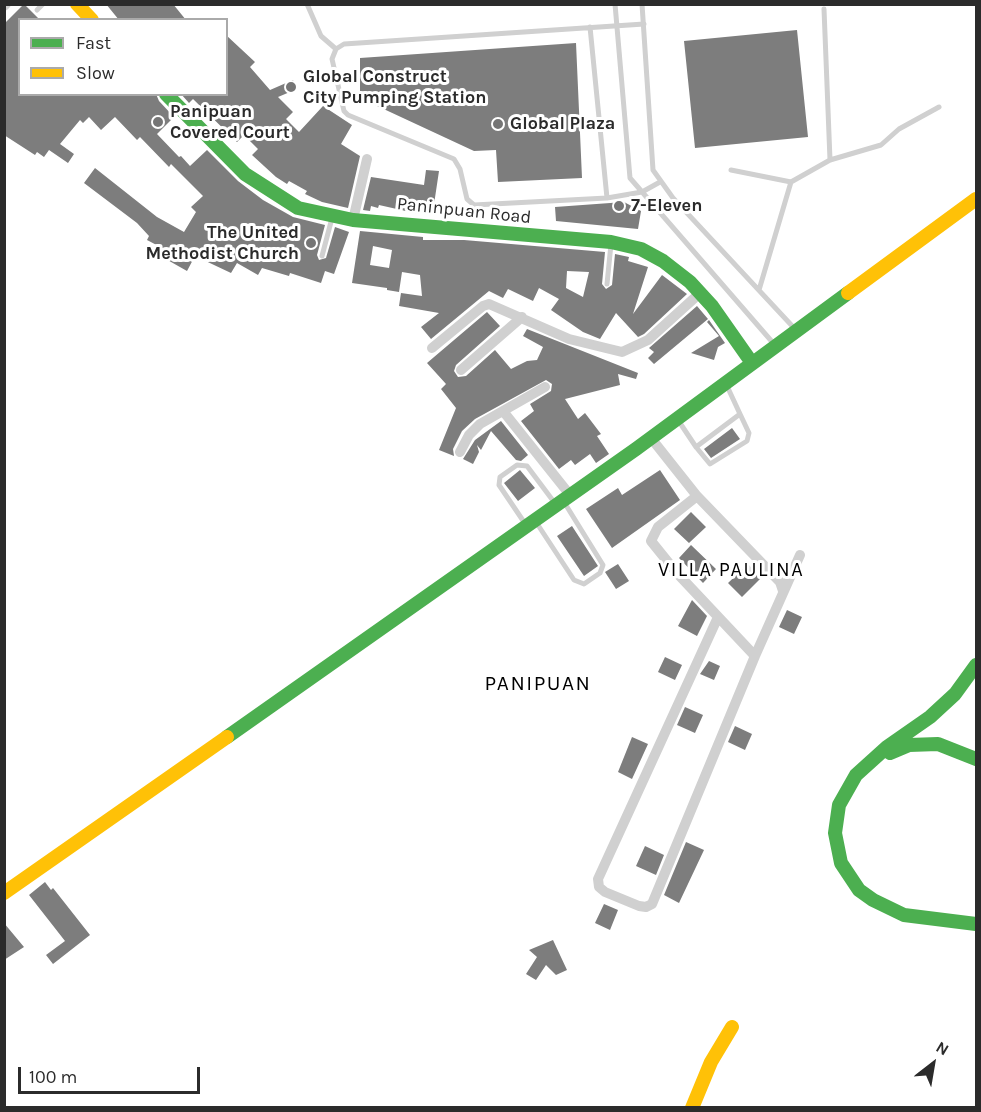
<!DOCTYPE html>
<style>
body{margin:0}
#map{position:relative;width:981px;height:1112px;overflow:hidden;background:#fff;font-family:Karla,sans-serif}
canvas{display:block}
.frame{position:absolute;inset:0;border:6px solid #2b2b2b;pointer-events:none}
.legend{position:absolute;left:18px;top:18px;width:210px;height:78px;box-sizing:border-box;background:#fff;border:2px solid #aaa;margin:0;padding:8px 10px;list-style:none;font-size:18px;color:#2b2b2b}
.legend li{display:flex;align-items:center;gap:12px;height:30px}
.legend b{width:30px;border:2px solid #aaa}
.north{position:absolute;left:903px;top:1034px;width:60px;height:60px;-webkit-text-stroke:4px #fff;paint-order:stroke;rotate:31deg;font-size:16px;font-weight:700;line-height:24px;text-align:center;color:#2b2b2b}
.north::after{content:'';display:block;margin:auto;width:21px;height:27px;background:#2b2b2b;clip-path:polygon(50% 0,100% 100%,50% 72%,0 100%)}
.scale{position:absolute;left:18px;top:1067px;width:182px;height:27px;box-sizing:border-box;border:3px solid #2b2b2b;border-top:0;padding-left:8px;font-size:18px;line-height:21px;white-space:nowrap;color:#2b2b2b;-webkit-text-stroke:4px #fff;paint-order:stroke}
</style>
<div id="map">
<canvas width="981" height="1112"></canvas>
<div class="frame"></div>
<ul class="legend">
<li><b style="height:8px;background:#4caf50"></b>Fast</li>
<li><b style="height:8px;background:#ffc107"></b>Slow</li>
</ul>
<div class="north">N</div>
<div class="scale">100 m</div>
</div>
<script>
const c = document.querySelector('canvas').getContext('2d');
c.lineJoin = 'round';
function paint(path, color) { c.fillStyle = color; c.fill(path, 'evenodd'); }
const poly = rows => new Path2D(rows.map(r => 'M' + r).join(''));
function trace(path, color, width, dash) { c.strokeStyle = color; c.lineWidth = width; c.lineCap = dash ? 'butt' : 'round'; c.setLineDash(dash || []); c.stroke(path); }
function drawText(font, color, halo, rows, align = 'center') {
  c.font = font + ' Karla,sans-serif'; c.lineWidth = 6; c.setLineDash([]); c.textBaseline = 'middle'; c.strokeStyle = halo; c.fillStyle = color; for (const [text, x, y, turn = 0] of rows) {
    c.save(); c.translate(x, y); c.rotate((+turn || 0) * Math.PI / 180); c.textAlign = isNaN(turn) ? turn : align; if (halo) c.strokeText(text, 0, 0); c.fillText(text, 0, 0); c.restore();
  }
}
paint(poly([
 [24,4,40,20,20,20,20,94,156,94,159,101,174,117,157,134,179,157,181,156,190,166,207,150,238,181,263,200,293,217,325,225,317,255,319,260,326,258,335,227,349,232,334,274,325,271,321,283,290,273,289,276,262,268,258,275,237,263,231,273,195,256,187,271,164,258,168,251,147,240,149,236,137,223,84,183,95,168,157,217,184,232,196,212,191,207,203,196,171,164,169,167,140,137,137,140,115,117,101,130,89,117,83,123,80,120,60,144,74,154,68,163,49,150,44,157,37,152,35,155,4,135,4,24],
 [106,4,173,4,186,20,119,20],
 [797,30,808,137,695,148,684,41],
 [226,35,255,62,250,67,270,90,293,80,297,89,278,97,293,112,286,119,299,132,323,106,352,125,341,144,360,156,348,208,322,202,305,194,307,191,289,181,287,184,276,177,252,155,258,149,244,135,237,142,193,99,189,103,181,94,226,94],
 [576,43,582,178,498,182,496,150,474,151,360,98,360,58],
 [426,170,439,171,433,211,420,209,419,214,379,205,378,208,371,206,370,211,363,210,371,177,424,185],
 [624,202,641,211,638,229,556,221,555,207],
 [360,231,423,237,423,240,464,240,605,252,602,284,606,289,612,285,615,254,629,257,628,261,648,267,633,314,662,275,687,294,644,334,638,337,616,313,600,339,583,332,551,310,559,299,539,288,533,301,508,289,503,298,489,291,431,339,421,327,439,313,399,306,401,293,422,296,420,275,402,272,399,292,387,290,387,288,352,283],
 [373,246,392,250,389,268,370,265],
 [567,271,589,272,583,297,566,288],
 [697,306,708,319,654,364,648,358,654,352,649,348],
 [487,312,500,326,456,365,454,371,458,377,466,376,495,350,511,369,527,361,537,360,543,347,523,336,527,329,638,373,636,379,618,374,620,385,565,399,578,419,585,413,601,434,597,436,609,454,596,463,590,454,575,465,571,460,559,469,521,421,534,411,530,404,551,391,552,384,546,380,475,419,462,431,453,449,454,456,439,450,456,408,441,389,446,384,427,363],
 [709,320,725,343,718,347,714,360,691,353,719,336,707,322],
 [501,421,528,455,521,461,516,460,491,431,481,450,477,445,479,452,473,464,463,459,475,440],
 [732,428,740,439,711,458,704,449],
 [520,470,535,488,518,501,504,483],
 [660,470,680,500,612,548,586,509,618,488,622,495],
 [691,512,706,527,689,543,674,529],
 [572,526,598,566,584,576,557,536],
 [691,545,716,569,703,583,679,558],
 [618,564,629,581,616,589,605,572],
 [748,564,761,578,742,597,728,583],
 [692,600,707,616,697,636,678,626],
 [787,610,802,617,794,634,779,627],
 [665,657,682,665,675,680,658,672],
 [709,661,720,666,714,680,700,674],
 [685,707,703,715,695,733,677,725],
 [735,726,752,734,745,750,728,742],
 [632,737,648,744,632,779,618,772],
 [686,842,704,850,679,903,664,895],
 [645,846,664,855,656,875,636,866],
 [45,882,51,890,53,888,90,935,53,964,46,955,65,941,29,895],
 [604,904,618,910,610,930,595,923],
 [4,923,24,947,4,960],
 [553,940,567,970,556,975,546,965,536,980,526,974,537,957,529,950]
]), '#7d7d7d');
trace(poly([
 [307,4,321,36,336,49],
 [615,4,630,178,774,344],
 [642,4,653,170,673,198,795,329],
 [824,9,830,160],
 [37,10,43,4],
 [644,24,344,44,336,49,332,59,344,111,348,115,454,159,460,169,467,199,474,205,607,198,642,192,660,182],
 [590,27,607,198],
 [731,170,791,182],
 [322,256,332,218],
 [607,284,611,244],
 [759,290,791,182,830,160,881,145,899,129,939,107],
 [678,420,696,447,740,414,727,386],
 [696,447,710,464,747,441,749,433,740,414],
 [536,522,574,580,584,584,600,573,603,565,564,502],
 [526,525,499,485,500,477,517,465,527,466,554,502]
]), '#d0d0d0', 5);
trace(poly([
 [4,6,6,4],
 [353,220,367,159],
 [432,348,483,306,489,304,569,339,622,352,648,340,700,293],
 [461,370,522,317],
 [503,411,570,495],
 [651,438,697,496,780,582,783,591],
 [460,452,469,435,480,424,545,387],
 [697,496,658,527,651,541,676,572,755,656],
 [718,617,598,879,599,887,605,892,639,906,646,907,652,904,755,656,800,555]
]), '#d0d0d0', 10);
trace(poly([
 [166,94,245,174,298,208,353,220,611,242,641,249,663,261,690,282,712,306,752,363],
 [976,665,955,694,930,717,887,747,856,775,839,805,835,833,841,863,859,890,873,900,904,915,976,924],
 [227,737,636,449,848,293],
 [890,753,909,745,938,744,976,759]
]), '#4caf50', 14);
trace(poly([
 [77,4,92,20],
 [848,293,976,199],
 [4,893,227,737],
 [692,1108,711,1062,732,1027]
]), '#ffc107', 14);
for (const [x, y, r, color] of [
 [291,87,6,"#757575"],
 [158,122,6,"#757575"],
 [498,124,6,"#757575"],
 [619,206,6,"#757575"],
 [311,243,6,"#757575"]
]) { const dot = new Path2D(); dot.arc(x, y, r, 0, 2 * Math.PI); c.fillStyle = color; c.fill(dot); trace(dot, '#fff', 2); }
drawText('bold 18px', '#2b2b2b', '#fff', [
 ["Global Construct",303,77],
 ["City Pumping Station",303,98],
 ["Panipuan",170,112],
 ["Covered Court",170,133],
 ["Global Plaza",510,124],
 ["7-Eleven",631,206],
 ["The United",299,233,"right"],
 ["Methodist Church",299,254,"right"]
], 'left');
drawText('18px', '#2b2b2b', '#fff', [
 ["Paninpuan Road",464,211,6]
]);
c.letterSpacing = '1.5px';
drawText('20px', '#000', '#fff', [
 ["VILLA PAULINA",731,570]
]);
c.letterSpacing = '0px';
c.letterSpacing = '1.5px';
drawText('21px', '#000', '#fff', [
 ["PANIPUAN",538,684]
]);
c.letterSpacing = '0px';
</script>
